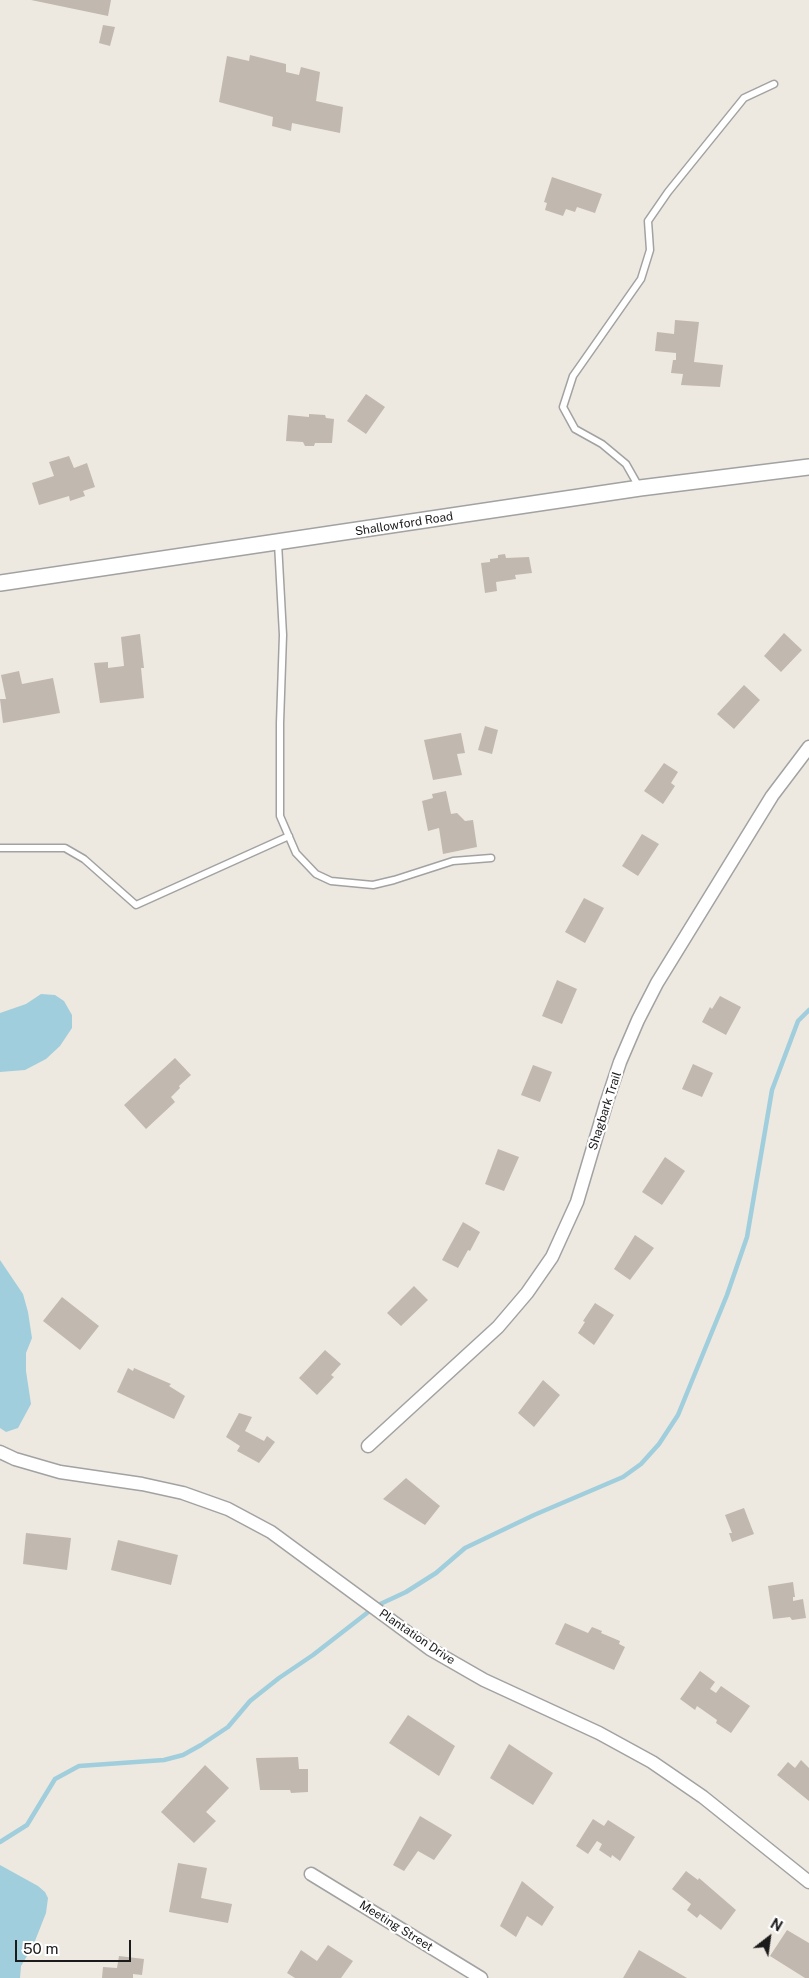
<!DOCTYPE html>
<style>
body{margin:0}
#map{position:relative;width:809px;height:1978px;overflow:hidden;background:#ede9e0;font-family:"Public Sans",sans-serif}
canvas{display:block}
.north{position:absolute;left:744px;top:1913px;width:50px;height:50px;-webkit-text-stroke:4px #fff;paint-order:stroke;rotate:30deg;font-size:14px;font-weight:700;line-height:20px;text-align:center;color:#1b1b1b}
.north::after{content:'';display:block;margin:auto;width:18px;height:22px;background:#1b1b1b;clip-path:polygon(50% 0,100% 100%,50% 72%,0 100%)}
.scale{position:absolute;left:15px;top:1940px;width:116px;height:22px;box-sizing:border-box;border:2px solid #1b1b1b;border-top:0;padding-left:6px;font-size:15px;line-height:18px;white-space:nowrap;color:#1b1b1b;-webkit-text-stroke:4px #fff;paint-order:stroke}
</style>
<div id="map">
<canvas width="809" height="1978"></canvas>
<div class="north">N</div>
<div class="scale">50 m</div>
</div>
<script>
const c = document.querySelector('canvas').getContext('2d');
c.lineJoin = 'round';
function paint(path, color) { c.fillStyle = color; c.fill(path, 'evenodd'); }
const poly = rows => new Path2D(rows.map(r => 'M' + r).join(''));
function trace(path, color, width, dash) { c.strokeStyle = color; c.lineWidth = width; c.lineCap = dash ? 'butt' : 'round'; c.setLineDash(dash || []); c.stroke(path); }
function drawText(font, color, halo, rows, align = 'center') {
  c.font = font + ' "Public Sans",sans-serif'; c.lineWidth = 4.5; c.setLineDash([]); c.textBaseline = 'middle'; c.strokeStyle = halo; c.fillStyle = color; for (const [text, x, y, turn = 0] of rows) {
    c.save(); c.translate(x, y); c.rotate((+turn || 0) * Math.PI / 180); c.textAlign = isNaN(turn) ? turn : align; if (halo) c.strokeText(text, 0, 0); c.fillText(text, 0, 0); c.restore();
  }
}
paint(poly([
 [41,994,55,995,64,1001,72,1015,72,1028,60,1046,46,1059,25,1070,0,1072,0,1013,26,1004],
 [0,1260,23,1294,28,1312,32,1338,26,1353,26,1371,31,1404,18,1428,6,1432,0,1428],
 [0,1865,38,1886,45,1892,48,1898,46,1913,33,1946,21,1966,20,1978,0,1978]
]), '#a0cedc');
trace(poly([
 [0,1842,27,1825,55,1779,79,1766,164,1760,183,1755,201,1745,228,1727,250,1701,279,1678,313,1655,376,1606,406,1592,436,1573,465,1548,534,1515,623,1477,641,1464,659,1444,678,1415,727,1295,747,1237,772,1090,798,1021,809,1010]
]), '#a0cedc', 4.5);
paint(poly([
 [31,0,111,0,108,16],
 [103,25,115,27,110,46,99,43],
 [250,55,286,64,286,72,299,75,301,67,320,72,316,101,343,107,340,133,292,123,291,131,272,126,273,117,219,102,227,56,249,61],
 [552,177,602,194,595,213,577,207,575,212,566,209,563,216,545,210,547,203,544,202],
 [675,320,699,322,694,362,723,365,720,387,681,385,683,374,671,373,673,360,676,360,676,353,655,351,657,332,674,334],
 [366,394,385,407,366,434,347,421],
 [309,414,325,415,326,418,334,419,332,443,315,443,314,446,305,446,303,442,286,441,288,415,309,417],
 [69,456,74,468,87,463,95,487,83,491,85,496,70,501,69,496,39,505,32,483,54,476,49,462],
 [505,554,506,558,529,557,532,573,515,575,516,579,496,582,497,591,485,593,481,563,490,562,490,559,498,558,498,555],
 [784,633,802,650,781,672,764,656],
 [140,634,144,668,141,668,144,698,100,703,94,663,108,662,108,668,124,666,121,637],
 [19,671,22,684,53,678,60,713,3,723,0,699,6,699,1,675],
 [744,685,760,700,734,729,717,714],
 [485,726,498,730,492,754,478,750],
 [461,733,465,753,457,754,462,775,433,780,424,740],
 [664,763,678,772,671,783,675,786,663,804,644,791],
 [446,791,451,814,457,813,465,821,473,820,477,847,443,854,439,828,428,831,422,801,433,798,432,794],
 [642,834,659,844,638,876,622,866],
 [584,898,604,908,585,943,565,932],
 [557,980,577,989,562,1024,542,1016],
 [720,996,741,1007,726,1035,702,1022,710,1007,712,1009],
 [175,1058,191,1075,179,1086,180,1088,171,1097,175,1102,146,1129,124,1105],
 [693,1064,713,1073,702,1097,682,1089],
 [533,1065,552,1072,540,1102,521,1095],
 [498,1149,519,1157,504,1191,485,1184],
 [665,1157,685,1171,662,1205,642,1192],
 [463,1222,480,1232,470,1251,468,1250,458,1268,442,1260],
 [635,1235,654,1248,630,1280,614,1269],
 [414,1286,428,1300,401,1326,387,1313],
 [62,1297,99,1326,80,1350,43,1321],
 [595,1303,614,1315,594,1345,578,1333,585,1322,583,1321],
 [325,1350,341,1364,331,1375,334,1377,317,1395,299,1378],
 [128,1368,133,1371,134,1368,171,1384,169,1386,185,1396,174,1419,117,1392],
 [543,1380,560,1395,534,1427,518,1413],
 [239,1413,252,1417,245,1431,264,1441,267,1436,275,1442,259,1463,237,1451,240,1446,226,1437],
 [406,1478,440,1506,425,1525,383,1499],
 [744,1508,754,1534,732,1542,729,1533,732,1533,725,1515],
 [26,1533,71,1538,67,1570,23,1564],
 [118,1540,178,1555,171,1585,111,1570],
 [793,1582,795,1597,793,1597,793,1601,803,1599,806,1618,792,1620,790,1617,773,1619,768,1586],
 [565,1623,588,1633,592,1627,602,1631,601,1633,620,1641,619,1644,625,1647,614,1670,555,1644],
 [700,1671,715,1682,710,1689,716,1693,721,1686,750,1706,731,1733,716,1723,717,1720,697,1706,695,1710,680,1699],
 [408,1715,455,1746,439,1776,389,1743],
 [509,1744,553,1773,533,1805,490,1778],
 [298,1757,299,1769,308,1769,308,1792,291,1793,290,1790,260,1790,256,1758],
 [801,1760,809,1768,809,1801,777,1775,788,1762,795,1768],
 [205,1765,229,1788,206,1812,216,1821,194,1843,161,1812],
 [420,1816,452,1835,434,1860,418,1851,404,1871,393,1865],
 [593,1819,604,1826,608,1820,635,1837,620,1861,612,1855,611,1858,599,1850,602,1844,597,1841,588,1854,576,1846],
 [178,1863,207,1868,201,1898,232,1904,228,1923,169,1912],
 [686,1871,698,1880,699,1878,736,1910,721,1930,700,1914,697,1918,687,1910,691,1904,672,1889],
 [522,1881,554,1907,542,1926,527,1916,516,1937,500,1926],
 [787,1930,809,1943,809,1978,805,1978,770,1956],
 [328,1945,353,1961,341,1978,295,1978,287,1973,301,1950,317,1961],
 [639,1950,687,1978,623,1978],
 [119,1956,144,1959,142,1975,133,1974,133,1978,102,1978,103,1967,117,1968]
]), '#c1b8b0');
const service = poly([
 [639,487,626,464,602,444,575,429,563,407,573,376,641,279,650,250,648,221,668,192,744,98,774,84],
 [278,543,283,635,280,723,280,816,296,853,316,874,331,881,373,885,394,880,453,861,491,858],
 [0,848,65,848,84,859,136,905,289,836]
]);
const minor = poly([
 [368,1446,498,1327,527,1293,552,1257,577,1202,606,1104,620,1062,638,1020,657,983,772,796,809,747],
 [0,1452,15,1459,60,1472,142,1484,183,1493,228,1509,271,1532,430,1649,484,1680,599,1733,652,1762,703,1797,809,1882],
 [311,1874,481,1978]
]);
const tertiary = poly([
 [0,583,640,488,809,467]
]);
trace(service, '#a2a2a2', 9);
trace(minor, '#a2a2a2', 15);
trace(tertiary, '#a2a2a2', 18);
trace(service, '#fff', 6);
trace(minor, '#fff', 12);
trace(tertiary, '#fff', 15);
drawText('12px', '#1b1b1b', '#fff', [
 ["Shallowford Road",404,524,-9],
 ["Shagbark Trail",605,1111,-72],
 ["Plantation Drive",417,1637,34],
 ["Meeting Street",396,1926,32]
]);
</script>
